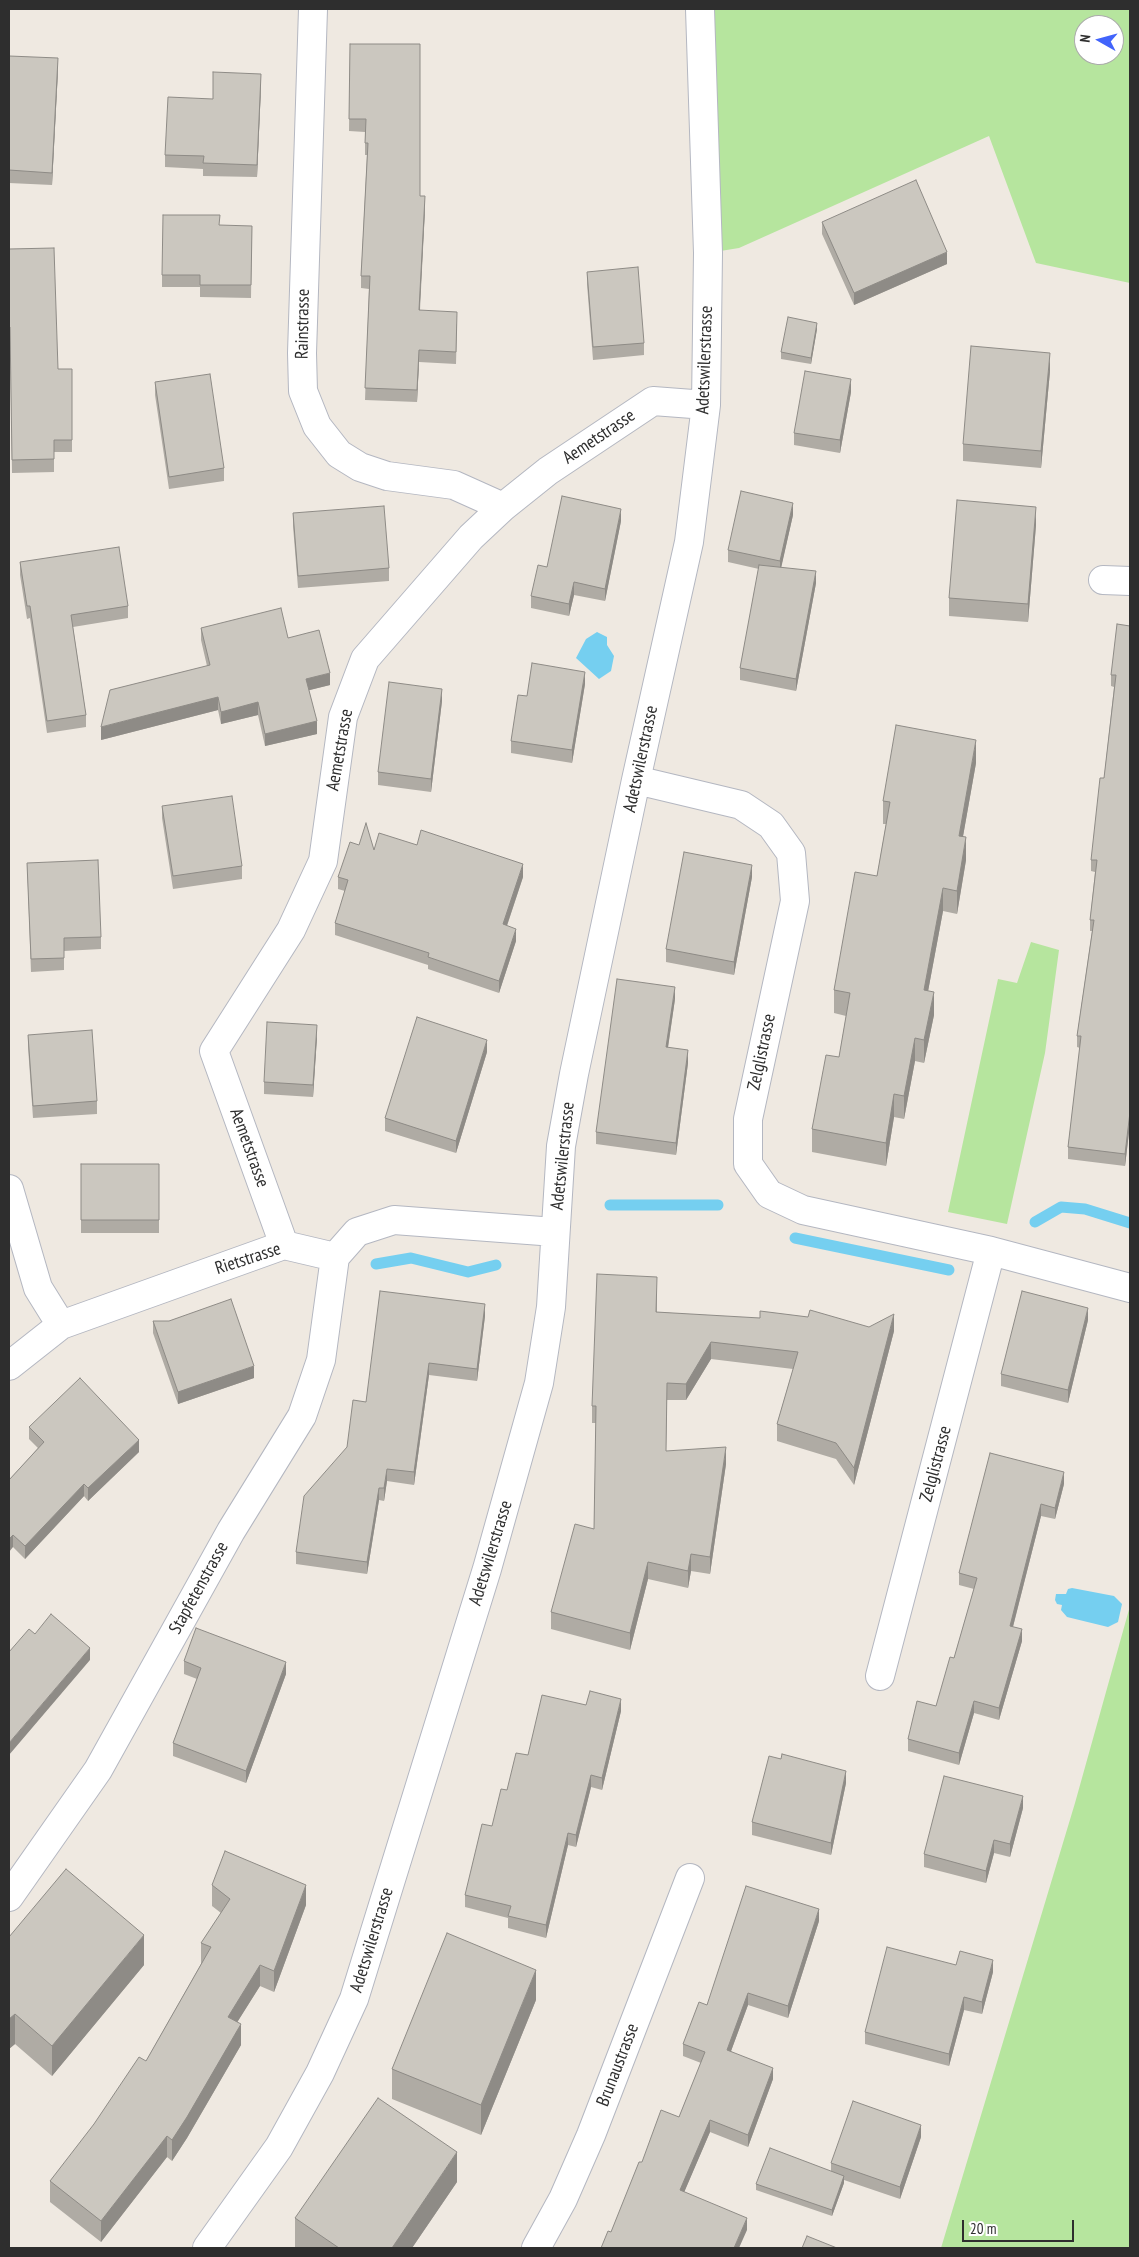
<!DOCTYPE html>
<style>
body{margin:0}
#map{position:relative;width:1139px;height:2257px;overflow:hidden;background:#efe9e1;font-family:"PT Sans Narrow",sans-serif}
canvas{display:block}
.frame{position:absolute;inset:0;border:10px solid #2e2e2e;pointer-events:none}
.north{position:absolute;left:1074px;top:15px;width:50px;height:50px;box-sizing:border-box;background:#fff;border:1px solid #ababab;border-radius:50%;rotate:277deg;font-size:14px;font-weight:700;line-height:20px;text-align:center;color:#2e2e2e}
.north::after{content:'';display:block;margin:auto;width:18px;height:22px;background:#4264fb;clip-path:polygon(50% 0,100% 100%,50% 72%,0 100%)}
.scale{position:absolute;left:962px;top:2220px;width:112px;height:22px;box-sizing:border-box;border:2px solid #2e2e2e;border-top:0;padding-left:6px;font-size:15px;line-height:18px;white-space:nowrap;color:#2e2e2e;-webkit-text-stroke:4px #fff;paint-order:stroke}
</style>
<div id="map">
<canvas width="1139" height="2257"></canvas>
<div class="frame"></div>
<div class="north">N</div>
<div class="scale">20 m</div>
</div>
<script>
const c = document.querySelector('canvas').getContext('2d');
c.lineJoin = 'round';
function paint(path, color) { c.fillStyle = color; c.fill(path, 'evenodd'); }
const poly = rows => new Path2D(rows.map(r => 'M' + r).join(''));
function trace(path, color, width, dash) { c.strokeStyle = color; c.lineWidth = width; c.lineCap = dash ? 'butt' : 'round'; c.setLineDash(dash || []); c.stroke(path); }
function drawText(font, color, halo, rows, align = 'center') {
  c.font = font + ' "PT Sans Narrow",sans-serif'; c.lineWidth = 4.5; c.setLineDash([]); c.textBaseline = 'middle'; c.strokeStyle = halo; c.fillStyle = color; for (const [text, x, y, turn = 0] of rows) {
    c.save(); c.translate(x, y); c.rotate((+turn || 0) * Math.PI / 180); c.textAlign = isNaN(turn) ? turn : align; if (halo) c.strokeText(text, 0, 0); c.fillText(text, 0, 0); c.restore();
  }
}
paint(poly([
 [700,9,1130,9,1130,283,1036,263,989,136,739,248,708,253],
 [1084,25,1114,25,1114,55,1084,55],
 [1031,942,1059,950,1045,1053,1007,1224,948,1212,998,979,1017,983],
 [1130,1606,1130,2248,941,2248,1075,1803]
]), '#b6e59e');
paint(poly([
 [597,632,607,637,607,645,614,656,611,671,599,679,576,658,586,639],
 [1072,1588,1114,1596,1122,1604,1118,1622,1108,1627,1067,1617,1061,1610,1062,1605,1057,1604,1055,1600,1056,1594,1066,1594,1068,1589]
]), '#75cff0');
trace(poly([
 [610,1205,718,1205],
 [1035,1222,1061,1207,1085,1209,1130,1223],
 [795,1238,949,1270],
 [376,1264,411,1258,468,1272,496,1265]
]), '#75cff0', 11);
const minor = poly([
 [313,9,302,353,303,391,317,426,339,454,360,467,387,476,454,485,503,507],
 [1103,580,1130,581],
 [636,780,741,805,771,825,791,853,795,901,748,1119,748,1164,769,1194,803,1210,991,1251,1130,1288],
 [9,1189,38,1288,61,1325],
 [284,1245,214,1051,291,930,323,861,343,717,365,659,471,537,503,507,548,471,653,401,706,405],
 [335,1257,357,1232,394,1220,555,1232],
 [9,1366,61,1325,284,1245,335,1257],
 [880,1676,991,1251],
 [9,1897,98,1770,231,1531,302,1416,321,1360,335,1257],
 [207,2248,279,2147,320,2073,354,1999,487,1569,539,1383,551,1307,561,1146,574,1074,636,780,689,542,706,405,708,253,700,9],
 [536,2248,563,2199,591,2135,690,1878]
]);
trace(minor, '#b4b7c1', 30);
trace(minor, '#fff', 28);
paint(poly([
 [350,44,425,209,420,310,457,324,456,364,419,362,417,402,365,400,369,289,361,288,361,276,367,155,365,155,365,132,349,131],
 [9,56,58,70,52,185,9,183],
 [261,87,257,177,203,176,203,169,165,167,165,155,213,99],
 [822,222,947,264,854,305,822,234],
 [220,226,252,226,251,298,200,297,200,287,162,287,162,275],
 [9,249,58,369,72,369,72,452,54,452,54,472,12,473,10,339,9,339],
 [587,272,644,343,644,355,593,360,587,284],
 [817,329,811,364,781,359,781,352],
 [1050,371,1041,468,963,461,963,444],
 [155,382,224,468,224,481,169,489,155,395],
 [851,392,840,453,794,445,794,433],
 [293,513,389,568,389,581,298,588,293,526],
 [793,515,781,567,816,583,796,691,740,680,740,668,759,569,728,562,728,550],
 [621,521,605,601,574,595,569,616,531,608,531,596,547,567],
 [1036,525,1028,622,949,616,949,598],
 [20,562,128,606,128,618,73,627,86,715,86,727,47,733,30,618,27,619,20,575],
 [1130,626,1130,1124,1125,1166,1068,1159,1068,1147,1080,1048,1077,1047,1077,1036,1092,931,1090,931,1090,920,1095,872,1091,871,1091,860,1104,778,1114,687,1111,686,1111,675],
 [201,628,288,638,330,685,309,690,317,734,265,746,258,715,221,724,218,710,101,740,207,666,201,640],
 [585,684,572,763,511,753,511,741,527,696],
 [442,701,431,792,378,785,378,772],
 [976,763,963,836,966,860,957,914,943,911,928,991,934,1015,924,1063,915,1061,904,1119,894,1117,886,1166,812,1152,812,1129,839,1057,846,1016,834,1013,834,990,877,876,886,824,883,824,883,801],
 [162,806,242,866,242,879,173,889,162,818],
 [417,845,523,877,507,926,516,941,499,993,428,969,428,965,335,935,335,923,345,891,338,889,338,877,374,850],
 [27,863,101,937,101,949,64,951,64,970,31,972],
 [752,877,734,975,666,962,666,949],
 [675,999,668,1048,688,1063,676,1155,596,1144,596,1132],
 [28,1035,97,1101,97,1114,33,1118,28,1047],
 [317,1037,313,1097,264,1094,264,1082],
 [487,1052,456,1153,385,1131,385,1118],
 [81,1164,159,1164,159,1233,81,1233],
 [657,1294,657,1312,869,1327,894,1331,854,1485,836,1459,777,1441,777,1424,793,1369,711,1359,686,1400,667,1400,666,1451,726,1464,710,1574,691,1571,688,1588,648,1579,630,1650,551,1629,551,1612,594,1529,596,1423,592,1423,592,1406],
 [485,1316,477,1381,429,1375,414,1485,387,1481,384,1501,379,1500,367,1574,296,1564,296,1552,347,1447,366,1402],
 [1088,1320,1068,1403,1001,1386,1001,1374],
 [153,1321,254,1378,178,1404,153,1333],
 [29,1427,139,1452,88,1501,84,1496,25,1559,13,1547,9,1480,38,1448,29,1439],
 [1064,1484,1055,1519,1041,1516,1013,1627,1022,1641,999,1720,974,1713,959,1765,908,1751,908,1739,936,1706,954,1658,974,1589,959,1585,959,1573],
 [184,1661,286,1674,246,1783,173,1756,173,1743,197,1679,184,1674],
 [586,1705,621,1711,602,1790,591,1787,576,1847,568,1845,546,1938,508,1928,508,1918,465,1907,465,1895,507,1790,528,1755],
 [846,1783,831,1855,752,1835,752,1822],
 [1023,1808,1010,1857,994,1853,986,1883,924,1867,924,1854],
 [212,1885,306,1905,274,1992,260,1986,237,2022,241,2045,187,2138,172,2161,167,2157,101,2242,50,2202,50,2181,146,2061,201,1964,201,1943,221,1913,212,1906],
 [819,1921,788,2018,748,2005,731,2051,773,2079,748,2147,710,2132,684,2192,747,2230,611,2232,642,2162,679,2117,701,2063,683,2056,683,2044,707,2005],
 [9,1937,144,1965,52,2076,15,2044,9,2049],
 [956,1965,993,1972,982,2014,964,2010,949,2066,865,2044,865,2032],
 [536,2000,481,2135,392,2099,392,2069],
 [921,2137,900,2199,844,2180,844,2183,832,2216,756,2190,756,2184,831,2171,831,2163],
 [457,2182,412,2248,295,2248,295,2218]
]), '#afaba4');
paint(poly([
 [58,58,58,70,52,185,52,173],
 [261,74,261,87,257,177,257,165],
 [425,196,425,209,419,322,419,310],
 [947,252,947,264,854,305,854,293],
 [817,323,817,329,811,364,811,358],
 [419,350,419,362,417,402,417,390],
 [1050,353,1050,371,1041,468,1041,451],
 [851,379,851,392,840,453,840,440],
 [793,503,793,515,780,573,780,561],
 [1036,507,1036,525,1028,622,1028,604],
 [621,509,621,521,605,601,605,589],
 [816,571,816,583,796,691,796,679],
 [574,582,574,595,569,616,569,604],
 [585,672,585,684,572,763,572,750],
 [330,673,330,685,306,691,306,679],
 [442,689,442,701,431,792,431,779],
 [218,697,218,710,101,740,101,727],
 [258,702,258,715,221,724,221,712],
 [317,721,317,734,265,746,265,734],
 [976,740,976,763,959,859,959,836],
 [966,837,966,860,957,914,957,891],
 [523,864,523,877,503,937,503,924],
 [752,865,752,877,734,975,734,962],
 [943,888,943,911,924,1013,924,990],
 [516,929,516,941,499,993,499,981],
 [675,987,675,999,666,1060,666,1047],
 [934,992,934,1015,924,1063,924,1040],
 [317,1025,317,1037,313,1097,313,1085],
 [915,1038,915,1061,904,1119,904,1096],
 [487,1040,487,1052,456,1153,456,1141],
 [688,1050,688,1063,676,1155,676,1143],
 [894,1094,894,1117,886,1166,886,1143],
 [1130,1112,1130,1124,1125,1166,1125,1154],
 [485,1304,485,1316,477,1381,477,1369],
 [1088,1308,1088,1320,1068,1403,1068,1390],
 [894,1314,894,1331,854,1485,854,1468],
 [711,1342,711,1359,686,1400,686,1384],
 [429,1363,429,1375,414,1485,414,1472],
 [254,1366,254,1378,178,1404,178,1392],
 [139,1440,139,1452,88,1501,88,1488],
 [726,1447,726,1464,710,1574,710,1557],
 [387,1469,387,1481,384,1501,384,1488],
 [1064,1472,1064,1484,1055,1519,1055,1508],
 [84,1484,84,1496,25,1559,25,1546],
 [379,1488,379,1500,367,1574,367,1562],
 [1041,1504,1041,1516,1010,1638,1010,1626],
 [13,1535,13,1547,9,1552,9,1539],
 [691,1554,691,1571,688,1588,688,1571],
 [648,1562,648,1579,630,1650,630,1633],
 [1022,1629,1022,1641,999,1720,999,1708],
 [90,1648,90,1660,9,1755,9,1743],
 [286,1662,286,1674,246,1783,246,1771],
 [621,1699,621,1711,602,1790,602,1778],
 [974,1701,974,1713,959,1765,959,1753],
 [846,1771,846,1783,831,1855,831,1843],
 [591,1775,591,1787,576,1847,576,1835],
 [1023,1796,1023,1808,1010,1857,1010,1844],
 [568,1833,568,1845,546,1938,546,1925],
 [994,1840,994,1853,986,1883,986,1871],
 [306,1885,306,1905,274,1992,274,1971],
 [819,1909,819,1921,788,2018,788,2006],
 [144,1935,144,1965,52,2076,52,2046],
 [993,1960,993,1972,982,2014,982,2002],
 [260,1965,260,1986,228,2037,228,2017],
 [536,1970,536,2000,481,2135,481,2105],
 [748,1993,748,2005,727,2062,727,2050],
 [964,1997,964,2010,949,2066,949,2054],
 [15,2014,15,2044,9,2049,9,2019],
 [241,2024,241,2045,187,2138,172,2161,172,2140],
 [773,2068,773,2079,748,2147,748,2135],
 [710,2120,710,2132,680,2202,680,2190],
 [921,2125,921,2137,900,2199,900,2187],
 [167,2136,167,2157,101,2242,101,2221],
 [457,2152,457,2182,412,2248,392,2248],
 [844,2176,844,2183,832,2216,832,2210],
 [747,2218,747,2230,739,2248,734,2248]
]), '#8e8b86');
const building = poly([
 [350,44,420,44,420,196,425,196,419,310,457,312,456,352,419,350,417,390,365,388,370,276,361,276,368,143,365,143,366,119,349,119,350,44],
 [9,56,58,58,52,173,9,170,9,56],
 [213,72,261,74,257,165,203,163,204,156,165,155,168,97,213,99,213,72],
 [916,180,947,252,854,293,822,222,916,180],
 [163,215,220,215,219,225,252,226,251,285,200,285,200,275,162,275,163,215],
 [54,248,58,369,72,369,72,440,54,440,54,459,12,460,10,327,9,327,9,249,54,248],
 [638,267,644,343,593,347,587,272,638,267],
 [788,317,817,323,811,358,781,352,788,317],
 [971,346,1050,353,1041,451,963,444,971,346],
 [805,371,851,379,840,440,794,433,805,371],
 [210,374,224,468,169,477,155,382,210,374],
 [741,491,793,503,780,561,728,550,741,491],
 [562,496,621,509,605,589,574,582,569,604,531,596,538,565,547,567,562,496],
 [957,500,1036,507,1028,604,949,598,957,500],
 [384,506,389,568,298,576,293,513,384,506],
 [119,547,128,606,71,615,86,715,47,721,30,606,27,606,20,562,119,547],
 [759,565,816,571,796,679,740,668,759,565],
 [281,608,288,638,319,630,330,673,306,679,317,721,265,734,258,702,221,712,218,697,101,727,110,690,210,665,201,628,281,608],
 [1117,624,1130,626,1130,1112,1125,1154,1068,1147,1081,1036,1077,1036,1094,920,1090,920,1097,860,1091,860,1100,778,1104,778,1116,675,1111,675,1117,624],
 [532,663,585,672,572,750,511,741,518,695,527,696,532,663],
 [389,682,442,689,431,779,378,772,389,682],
 [896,725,976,740,959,836,966,837,957,891,943,888,924,990,934,992,924,1040,915,1038,904,1096,894,1094,886,1143,812,1129,826,1055,839,1057,850,993,834,990,855,872,877,876,890,802,883,801,896,725],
 [232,796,242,866,173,876,162,806,232,796],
 [366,823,374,850,379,833,417,845,421,830,523,864,503,924,516,929,499,981,428,957,429,953,335,923,348,880,338,877,350,842,359,845,366,823],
 [684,852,752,865,734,962,666,949,684,852],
 [98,860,101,937,64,938,64,958,31,959,27,863,98,860],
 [617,979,675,987,666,1047,688,1050,676,1143,596,1132,617,979],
 [417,1017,487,1040,456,1141,385,1118,417,1017],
 [267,1022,317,1025,313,1085,264,1082,267,1022],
 [92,1030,97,1101,33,1106,28,1035,92,1030],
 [81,1164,159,1164,159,1220,81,1220,81,1164],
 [597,1274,657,1277,656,1312,760,1318,760,1311,808,1317,810,1310,869,1327,894,1314,854,1468,836,1443,777,1424,798,1352,711,1342,686,1384,667,1383,666,1451,726,1447,710,1557,691,1554,688,1571,648,1562,630,1633,551,1612,575,1524,594,1529,596,1406,592,1406,597,1274],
 [380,1291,485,1304,477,1369,429,1363,414,1472,387,1469,384,1488,379,1488,367,1562,296,1552,304,1496,347,1447,353,1400,366,1402,380,1291],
 [1022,1291,1088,1308,1068,1390,1001,1374,1022,1291],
 [231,1299,254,1366,178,1392,153,1321,169,1321,231,1299],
 [80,1378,139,1440,88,1488,84,1484,25,1546,13,1535,9,1539,9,1480,44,1442,29,1427,80,1378],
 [990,1453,1064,1472,1055,1508,1041,1504,1010,1626,1022,1629,999,1708,974,1701,959,1753,908,1739,917,1701,936,1706,950,1657,954,1658,977,1578,959,1573,990,1453],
 [51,1614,90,1648,9,1743,9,1652,29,1629,35,1634,51,1614],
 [196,1628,286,1662,246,1771,173,1743,201,1668,184,1661,196,1628],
 [590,1691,621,1699,602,1778,591,1775,576,1835,568,1833,546,1925,508,1916,511,1906,465,1895,482,1824,492,1826,501,1789,507,1790,516,1753,528,1755,542,1695,586,1705,590,1691],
 [782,1754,846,1771,831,1843,752,1822,769,1756,781,1759,782,1754],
 [944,1776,1023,1796,1010,1844,994,1840,986,1871,924,1854,944,1776],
 [225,1851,306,1885,274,1971,260,1965,228,2017,241,2024,187,2117,172,2140,167,2136,101,2221,50,2181,94,2124,139,2057,146,2061,211,1947,201,1943,230,1899,212,1885,225,1851],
 [66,1869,144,1935,52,2046,15,2014,9,2019,9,1937,66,1869],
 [746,1886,819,1909,788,2006,748,1993,727,2050,773,2068,748,2135,710,2120,680,2190,747,2218,734,2248,601,2248,608,2231,611,2232,639,2162,642,2162,661,2110,679,2117,705,2052,683,2044,699,2002,707,2005,746,1886],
 [447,1933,536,1970,481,2105,392,2069,447,1933],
 [887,1947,956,1965,960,1951,993,1960,982,2002,964,1997,949,2054,865,2032,887,1947],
 [378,2098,457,2152,392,2248,339,2248,295,2218,378,2098],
 [853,2101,921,2125,900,2187,831,2163,853,2101],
 [770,2148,844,2176,832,2210,756,2184,770,2148],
 [807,2236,837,2248,802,2248,807,2236]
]);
paint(building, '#cbc7bf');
trace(building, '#8e8b86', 1);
drawText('18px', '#2e2e2e', '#fff', [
 ["Rainstrasse",303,324,-89],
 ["Adetswilerstrasse",705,360,-88],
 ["Aemetstrasse",599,437,-34],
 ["Aemetstrasse",340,750,-80],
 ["Adetswilerstrasse",641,759,-78],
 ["Zelglistrasse",762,1052,-78],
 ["Aemetstrasse",249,1148,70],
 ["Adetswilerstrasse",563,1156,-84],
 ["Rietstrasse",248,1259,-18],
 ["Zelglistrasse",936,1464,-75],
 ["Adetswilerstrasse",491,1553,-73],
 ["Stapfetenstrasse",199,1588,-61],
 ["Adetswilerstrasse",372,1940,-73],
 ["Brunaustrasse",618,2065,-69]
]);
</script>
